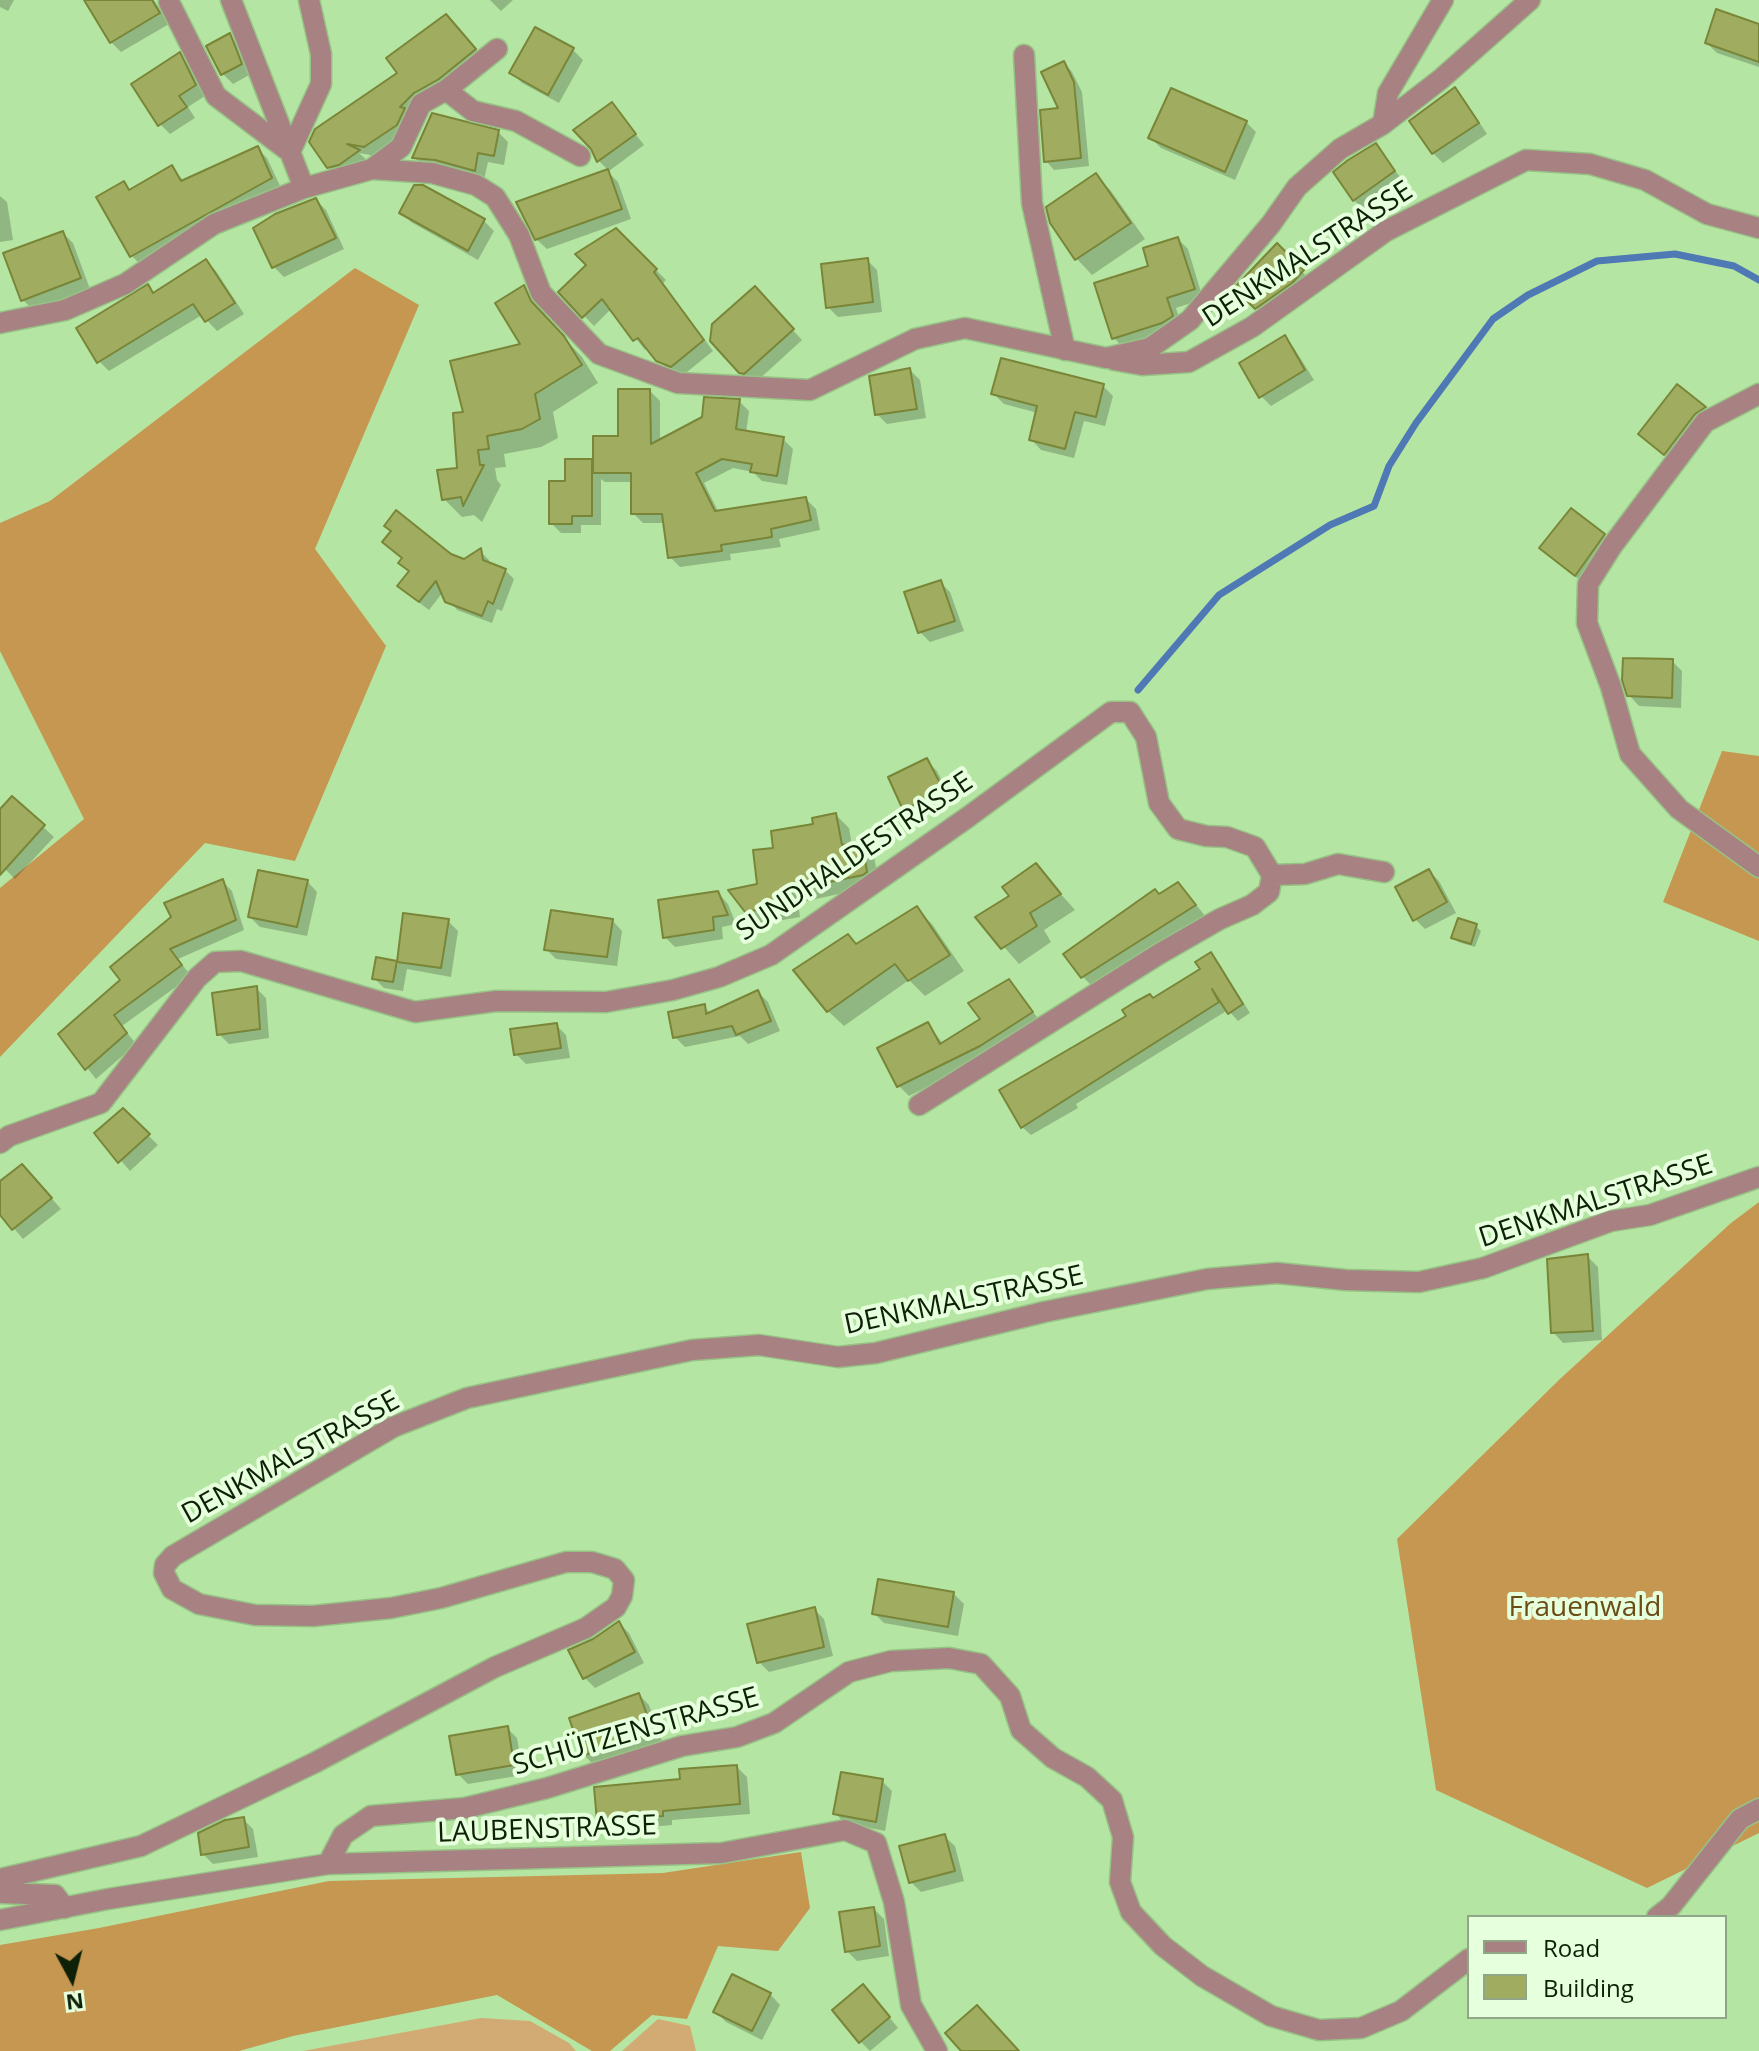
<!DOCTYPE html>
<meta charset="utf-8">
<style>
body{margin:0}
#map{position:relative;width:1759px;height:2051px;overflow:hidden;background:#b5e5a2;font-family:"Open Sans",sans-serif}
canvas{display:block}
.legend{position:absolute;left:1467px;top:1915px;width:260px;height:104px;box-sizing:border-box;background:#e6ffdd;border:2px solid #90a687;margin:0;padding:10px 14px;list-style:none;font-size:24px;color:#0e2006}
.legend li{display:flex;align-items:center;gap:16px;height:40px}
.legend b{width:40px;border:2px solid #90a687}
.north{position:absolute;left:32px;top:1939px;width:80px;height:80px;-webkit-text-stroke:6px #e6ffdd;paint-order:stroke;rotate:173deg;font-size:22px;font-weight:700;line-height:32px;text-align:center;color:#0e2006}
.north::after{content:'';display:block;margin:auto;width:28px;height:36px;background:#0e2006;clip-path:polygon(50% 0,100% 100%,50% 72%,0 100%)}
</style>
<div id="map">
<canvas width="1759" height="2051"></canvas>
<ul class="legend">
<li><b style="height:10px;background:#a88283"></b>Road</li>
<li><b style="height:22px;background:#a0ad60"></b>Building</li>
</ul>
<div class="north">N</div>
</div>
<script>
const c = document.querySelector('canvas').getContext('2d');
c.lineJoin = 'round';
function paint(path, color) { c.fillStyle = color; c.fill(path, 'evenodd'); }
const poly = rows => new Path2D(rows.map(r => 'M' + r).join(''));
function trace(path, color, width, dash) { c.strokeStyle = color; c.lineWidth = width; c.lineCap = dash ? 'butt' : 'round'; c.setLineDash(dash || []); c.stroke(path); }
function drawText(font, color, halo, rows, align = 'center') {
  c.font = font + ' "Open Sans",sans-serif'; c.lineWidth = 8; c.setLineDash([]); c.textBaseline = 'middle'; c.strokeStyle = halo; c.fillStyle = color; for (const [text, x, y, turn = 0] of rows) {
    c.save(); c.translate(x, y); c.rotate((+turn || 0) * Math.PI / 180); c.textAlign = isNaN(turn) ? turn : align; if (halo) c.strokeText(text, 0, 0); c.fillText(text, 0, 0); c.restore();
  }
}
paint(poly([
 [481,2018,530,2021,569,2043,576,2051,303,2051],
 [658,2019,690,2026,696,2051,622,2051]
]), '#d1ab73');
paint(poly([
 [355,268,419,305,315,549,386,646,295,861,205,843,0,1057,0,888,84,819,0,651,0,523,50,501],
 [1722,751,1759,756,1759,941,1663,902],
 [1759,1202,1759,1833,1647,1888,1436,1790,1397,1539,1561,1378,1731,1223],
 [801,1852,810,1908,778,1951,718,1946,687,2019,652,2015,610,2051,592,2051,497,1995,293,2036,239,2051,0,2051,0,1945,99,1928,329,1881,663,1873]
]), '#c59750');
paint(poly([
 [0,0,14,0,8,11,0,7],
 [89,0,154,0,169,24,121,52,111,42],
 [490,0,513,0,501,11],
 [456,26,485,60,449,89,407,134,375,156,359,153,368,161,339,177,328,167,400,73],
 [1759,26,1759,67,1717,53,1707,43],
 [536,29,573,50,583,60,559,103,522,83,512,73],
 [230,36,240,46,251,74,233,84,223,74],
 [179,55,189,65,205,96,188,107,195,118,170,134,160,124],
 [1064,63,1072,72,1082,92,1089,166,1054,170,1046,161,1061,110],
 [1454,90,1464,99,1487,134,1443,163,1433,153],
 [612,104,644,145,609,171,599,161,592,148],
 [1246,122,1256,132,1235,180,1161,148,1151,138],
 [498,132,508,142,504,165,488,162,484,180,424,167,414,157],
 [1376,146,1404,182,1364,210,1354,200],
 [257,148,267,158,281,188,142,266,132,256,99,197,124,183,131,191,172,168,184,181],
 [608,172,618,182,631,219,547,249,536,239],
 [1096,175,1111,191,1145,239,1092,275,1077,259,1052,223],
 [0,196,7,202,13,240,0,242],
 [316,200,326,210,344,249,284,277,274,267],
 [401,212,484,221,494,231,478,260,411,222],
 [616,230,666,280,663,283,713,351,682,376,669,371,648,347,645,350,612,308,594,326,561,292,589,266],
 [63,233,73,243,90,289,33,310,23,300],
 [1178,239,1188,249,1203,299,1176,308,1182,327,1124,348,1114,338,1151,268],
 [1277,246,1312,282,1266,318,1237,288],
 [867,260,877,270,882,312,838,317,828,307],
 [206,261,216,271,244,314,217,331,202,315,109,371,99,361,148,287,155,294],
 [524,288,542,306,549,322,582,357,598,383,553,412,558,438,541,447,504,454,506,467,495,468,497,480,501,485,482,522,474,515,462,517,444,499,459,470,465,413,523,345],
 [764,299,802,340,755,383,752,383,741,372],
 [1284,338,1294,348,1314,380,1271,406,1261,396],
 [910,370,920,380,926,418,887,424,877,414],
 [1103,386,1113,396,1105,426,1084,421,1074,458,1041,450,1031,439,1038,413,1004,404,994,394],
 [1678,387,1714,418,1675,463,1651,444],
 [650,391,660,401,660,441,739,401,749,411,746,433,783,439,793,449,787,485,762,481,753,472,733,468,704,483,719,513,806,499,816,509,820,530,779,539,781,547,730,554,731,560,680,567,670,557,665,523,643,523,633,513,633,482,605,482,601,479,601,525,581,525,581,533,561,533,551,523,567,483,591,461,595,465,620,438],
 [1604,535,1614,545,1586,585,1552,558],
 [480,551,489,560,490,565,505,570,514,579,502,611,497,609,492,623,457,610,443,592,429,610,409,595,450,556,464,561],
 [940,582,950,592,964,631,930,642,920,632],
 [1672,661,1682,671,1681,708,1639,706,1629,695],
 [927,761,937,771,952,801,915,819,905,809],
 [12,798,54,837,15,879,0,864,0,812],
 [836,815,849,828,852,845,861,843,874,856,879,885,798,903,800,917,760,924,747,910,759,886,816,826],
 [1036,866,1075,910,1044,930,1051,942,1019,964,978,917,1011,897],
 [1429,871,1439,881,1456,913,1425,929,1415,919],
 [222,881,232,891,244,930,178,959,191,976,122,1026,136,1044,96,1079,61,1035,122,980],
 [307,881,317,892,307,936,260,927,250,917],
 [718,893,728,904,736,924,722,927,723,939,675,947,665,937],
 [1188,894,1205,916,1092,986,1082,976,1160,896],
 [916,908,932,924,964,971,925,996,909,980,844,1026,828,1011,857,946],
 [405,915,448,921,458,931,451,977,407,969,403,991,384,988,374,978,396,963,398,965],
 [612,920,622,931,617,966,556,959,546,949],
 [1476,926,1481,931,1475,947,1458,942,1454,937],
 [1211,955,1219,963,1250,1013,1238,1021,1228,1010,1076,1104,1078,1108,1031,1135,1022,1127,1154,1000,1203,970],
 [1009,982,1041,1022,990,1055,909,1096,899,1086,928,1024,944,1045,983,1020],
 [256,988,266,998,269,1038,229,1044,219,1034],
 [758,992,768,1002,780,1031,748,1044,740,1036,685,1047,675,1037,704,1006,711,1014],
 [556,1025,566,1035,570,1058,526,1064,516,1054],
 [123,1111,158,1145,130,1171,97,1133],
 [32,1176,61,1209,23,1239,0,1212,0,1183],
 [1587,1256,1598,1267,1602,1340,1563,1343,1553,1332],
 [954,1594,964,1604,958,1636,884,1623,874,1613],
 [814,1609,824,1619,833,1656,769,1672,759,1662],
 [619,1623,629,1633,644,1663,595,1688,585,1678,594,1641],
 [639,1695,649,1705,662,1741,594,1765,584,1755],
 [507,1728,517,1738,523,1775,468,1784,458,1774],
 [737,1767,747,1777,750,1814,672,1820,672,1825,609,1831,599,1821,682,1781],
 [882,1781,892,1791,885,1831,845,1823,835,1813],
 [243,1819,253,1829,258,1857,213,1864,203,1854],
 [944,1836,955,1846,964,1881,921,1892,911,1882],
 [874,1909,884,1919,889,1956,857,1961,847,1951],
 [770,1994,780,2005,762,2040,726,2022,716,2012],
 [873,1997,898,2028,870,2051,860,2041]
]), '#0003');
trace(poly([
 [1138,690,1219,595,1330,525,1374,506,1389,466,1416,423,1493,319,1528,295,1597,261,1675,254,1734,266,1759,280]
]), '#4e79b5', 7);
const building = poly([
 [84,0,152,0,160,13,110,43,84,0],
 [1716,9,1759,24,1759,62,1705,43,1716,9],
 [446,14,476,49,439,79,414,93,400,107,405,108,397,125,364,147,347,144,360,150,339,165,327,168,309,142,315,129,397,73,386,58,446,14],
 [535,27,574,48,548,95,509,73,535,27],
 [230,33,242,64,221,75,206,46,230,33],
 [180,52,196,85,179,96,187,107,158,126,131,84,180,52],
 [1064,61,1074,82,1081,158,1044,162,1040,110,1058,108,1041,72,1064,61],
 [1455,87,1479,123,1432,154,1409,121,1455,87],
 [1171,88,1247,121,1225,172,1148,138,1171,88],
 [612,102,636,134,597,162,591,149,573,130,612,102],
 [432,113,499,130,494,156,478,153,475,171,435,160,412,158,432,113],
 [1376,143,1395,171,1353,201,1333,172,1348,160,1376,143],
 [258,146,272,178,130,257,96,197,124,181,129,190,172,165,181,181,258,146],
 [608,169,622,209,535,240,516,202,608,169],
 [1096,173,1131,223,1075,260,1050,223,1046,207,1096,173],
 [414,185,423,185,485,219,468,251,399,213,414,185],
 [316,198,336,238,272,268,253,228,275,214,316,198],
 [616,228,657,269,654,272,704,340,671,367,656,361,638,338,633,341,602,299,582,318,558,292,586,265,575,254,616,228],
 [63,231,81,278,21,301,3,253,63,231],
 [1178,237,1195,289,1167,298,1173,316,1162,323,1112,339,1094,283,1148,266,1143,248,1178,237],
 [1277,243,1304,270,1292,283,1255,309,1234,288,1277,243],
 [868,258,873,302,826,308,821,264,868,258],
 [206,259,235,303,205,322,193,304,97,363,76,328,148,284,153,293,206,259],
 [524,285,531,301,564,336,582,365,535,394,540,419,522,429,487,436,489,449,478,450,480,465,484,465,463,506,461,497,442,500,437,470,457,468,453,413,463,412,450,361,520,344,495,303,524,285],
 [755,286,794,329,744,374,739,373,710,341,712,324,755,286],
 [1285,335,1305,370,1259,398,1239,363,1285,335],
 [1001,358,1104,384,1096,417,1075,412,1065,449,1029,440,1037,406,991,394,1001,358],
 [910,368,917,409,875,415,869,376,910,368],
 [1677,384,1706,407,1695,414,1664,455,1638,434,1677,384],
 [618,389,650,389,651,444,702,417,704,397,740,399,736,429,784,437,777,476,750,472,752,464,722,459,696,473,715,511,806,497,811,520,771,529,772,537,721,545,722,551,668,558,662,514,631,514,631,473,593,473,593,436,618,436,618,389],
 [565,459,592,459,592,516,572,516,572,524,549,524,549,481,565,481,565,459],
 [1571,508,1605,534,1575,576,1539,548,1571,508],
 [396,510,451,554,464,559,481,548,483,560,506,569,493,604,488,601,482,616,445,602,436,581,419,602,397,586,409,571,398,563,402,558,382,542,391,531,384,526,396,510],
 [941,580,955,621,918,633,904,592,941,580],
 [1623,658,1673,659,1672,698,1627,696,1622,680,1623,658],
 [927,758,944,791,903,810,888,777,927,758],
 [12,796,45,825,0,875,0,809,12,796],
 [836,813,842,845,862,841,867,872,863,875,786,891,788,905,745,912,728,890,757,884,753,850,773,848,771,831,813,824,812,818,836,813],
 [1036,863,1061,894,1030,913,1037,926,1001,949,975,917,1009,896,1002,887,1036,863],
 [1429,869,1447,902,1413,921,1395,887,1429,869],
 [258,870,308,880,297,927,248,917,258,870],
 [223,879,236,920,170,949,182,965,114,1015,127,1033,85,1070,58,1034,120,980,110,967,171,917,164,903,223,879],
 [1178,882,1196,905,1081,978,1063,954,1155,889,1159,894,1178,882],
 [718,891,728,915,713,917,714,930,663,938,658,900,718,891],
 [917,906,950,955,908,981,895,964,827,1012,793,970,848,934,856,944,917,906],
 [551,910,613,919,607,957,544,950,551,910],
 [403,913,449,919,441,968,397,962,403,913],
 [1458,918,1477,924,1471,944,1451,938,1458,918],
 [1211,952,1243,1004,1228,1014,1212,989,1219,1002,1021,1128,999,1090,1126,1016,1122,1010,1135,1002,1150,994,1153,998,1200,969,1195,962,1211,952],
 [376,957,397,961,393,982,372,979,376,957],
 [1009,979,1033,1012,980,1046,897,1087,877,1048,928,1022,940,1044,980,1019,968,1003,1009,979],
 [257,986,260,1029,217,1035,212,993,257,986],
 [758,990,771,1021,736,1035,732,1026,673,1038,668,1012,705,1004,706,1014,758,990],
 [557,1023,561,1048,514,1055,510,1029,557,1023],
 [123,1108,150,1134,118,1163,94,1133,123,1108],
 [22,1164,52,1198,12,1230,0,1215,0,1181,22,1164],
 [1588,1254,1593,1331,1551,1333,1547,1259,1588,1254],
 [878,1579,954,1592,948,1627,872,1614,878,1579],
 [815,1607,824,1647,757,1663,747,1624,815,1607],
 [619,1621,635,1652,583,1679,568,1650,593,1639,619,1621],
 [639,1693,653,1731,582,1756,569,1718,639,1693],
 [508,1726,514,1765,456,1775,449,1736,508,1726],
 [737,1765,740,1804,663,1811,663,1816,597,1822,594,1787,680,1779,679,1769,737,1765],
 [841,1772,883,1779,876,1822,833,1814,841,1772],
 [244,1817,249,1847,201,1855,198,1833,225,1820,244,1817],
 [945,1834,955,1871,909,1883,899,1846,945,1834],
 [874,1907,880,1946,845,1952,839,1912,874,1907],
 [732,1974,771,1993,752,2031,713,2012,732,1974],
 [863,1984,890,2017,859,2043,832,2010,863,1984],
 [977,2005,1019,2051,961,2051,945,2033,977,2005]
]);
paint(building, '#a0ad60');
trace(building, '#798537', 2);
const minor = poly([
 [231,0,304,188],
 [169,2,216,96,290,152,321,84,321,54,309,0],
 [1024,55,1032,203,1065,350],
 [446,90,473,111,516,121,580,156],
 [1383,124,1388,93,1443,0],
 [372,169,401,147,421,104,446,90,497,49],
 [0,323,65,310,125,284,214,224,304,188,372,169,432,173,476,185,495,197,519,235,541,293,599,354,678,383,810,390,915,339,965,328,1106,358,1150,348,1190,320,1271,224,1297,187,1340,149,1383,124,1441,79,1530,0],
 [1114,360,1142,365,1189,362,1252,327,1386,231,1526,160,1590,164,1645,180,1707,214,1759,228],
 [1759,394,1705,422,1612,546,1588,584,1587,623,1611,687,1630,754,1679,809,1759,867],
 [1272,875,1305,874,1338,864,1384,872],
 [0,1143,9,1136,101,1103,197,978,215,962,241,961,415,1012,496,1001,606,1002,673,990,719,977,771,955,968,817,1111,712,1130,712,1146,737,1159,803,1178,829,1206,836,1227,837,1255,847,1272,875,1269,892,1252,905,1220,919,1159,954,919,1105],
 [328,1864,343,1835,371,1816,465,1808,547,1788,682,1746,737,1737,774,1723,849,1672,891,1661,949,1658,981,1664,1010,1696,1021,1730,1053,1758,1087,1777,1112,1800,1123,1837,1120,1882,1131,1912,1163,1946,1202,1976,1271,2016,1319,2030,1361,2028,1401,2011,1469,1959],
 [0,1879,141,1846,314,1763,495,1667,586,1628,616,1607,622,1596,624,1580,615,1569,592,1562,566,1562,441,1598,391,1608,313,1616,255,1615,199,1604,172,1589,164,1573,165,1565,173,1556,393,1427,467,1398,692,1350,759,1345,838,1357,876,1353,1044,1312,1207,1279,1277,1273,1346,1280,1419,1282,1483,1268,1611,1221,1650,1215,1759,1177],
 [0,1893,55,1895,65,1908],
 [1657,1917,1671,1906,1740,1819,1759,1809],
 [0,1920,108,1899,328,1864,722,1853,845,1830,876,1843,894,1902,911,2005,937,2051]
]);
trace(minor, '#97c286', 23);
trace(minor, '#a88283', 20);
drawText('28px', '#0e2006', '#e6ffdd', [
 ["DENKMALSTRASSE",1308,255,-33],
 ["SUNDHALDESTRASSE",855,857,-34],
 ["DENKMALSTRASSE",1596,1202,-18],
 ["DENKMALSTRASSE",964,1301,-12],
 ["DENKMALSTRASSE",291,1458,-29],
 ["SCHÜTZENSTRASSE",636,1732,-16],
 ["LAUBENSTRASSE",547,1830,-2]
]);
drawText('28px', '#6b4c15', '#e6ffdd', [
 ["Frauenwald",1585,1608]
]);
</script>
